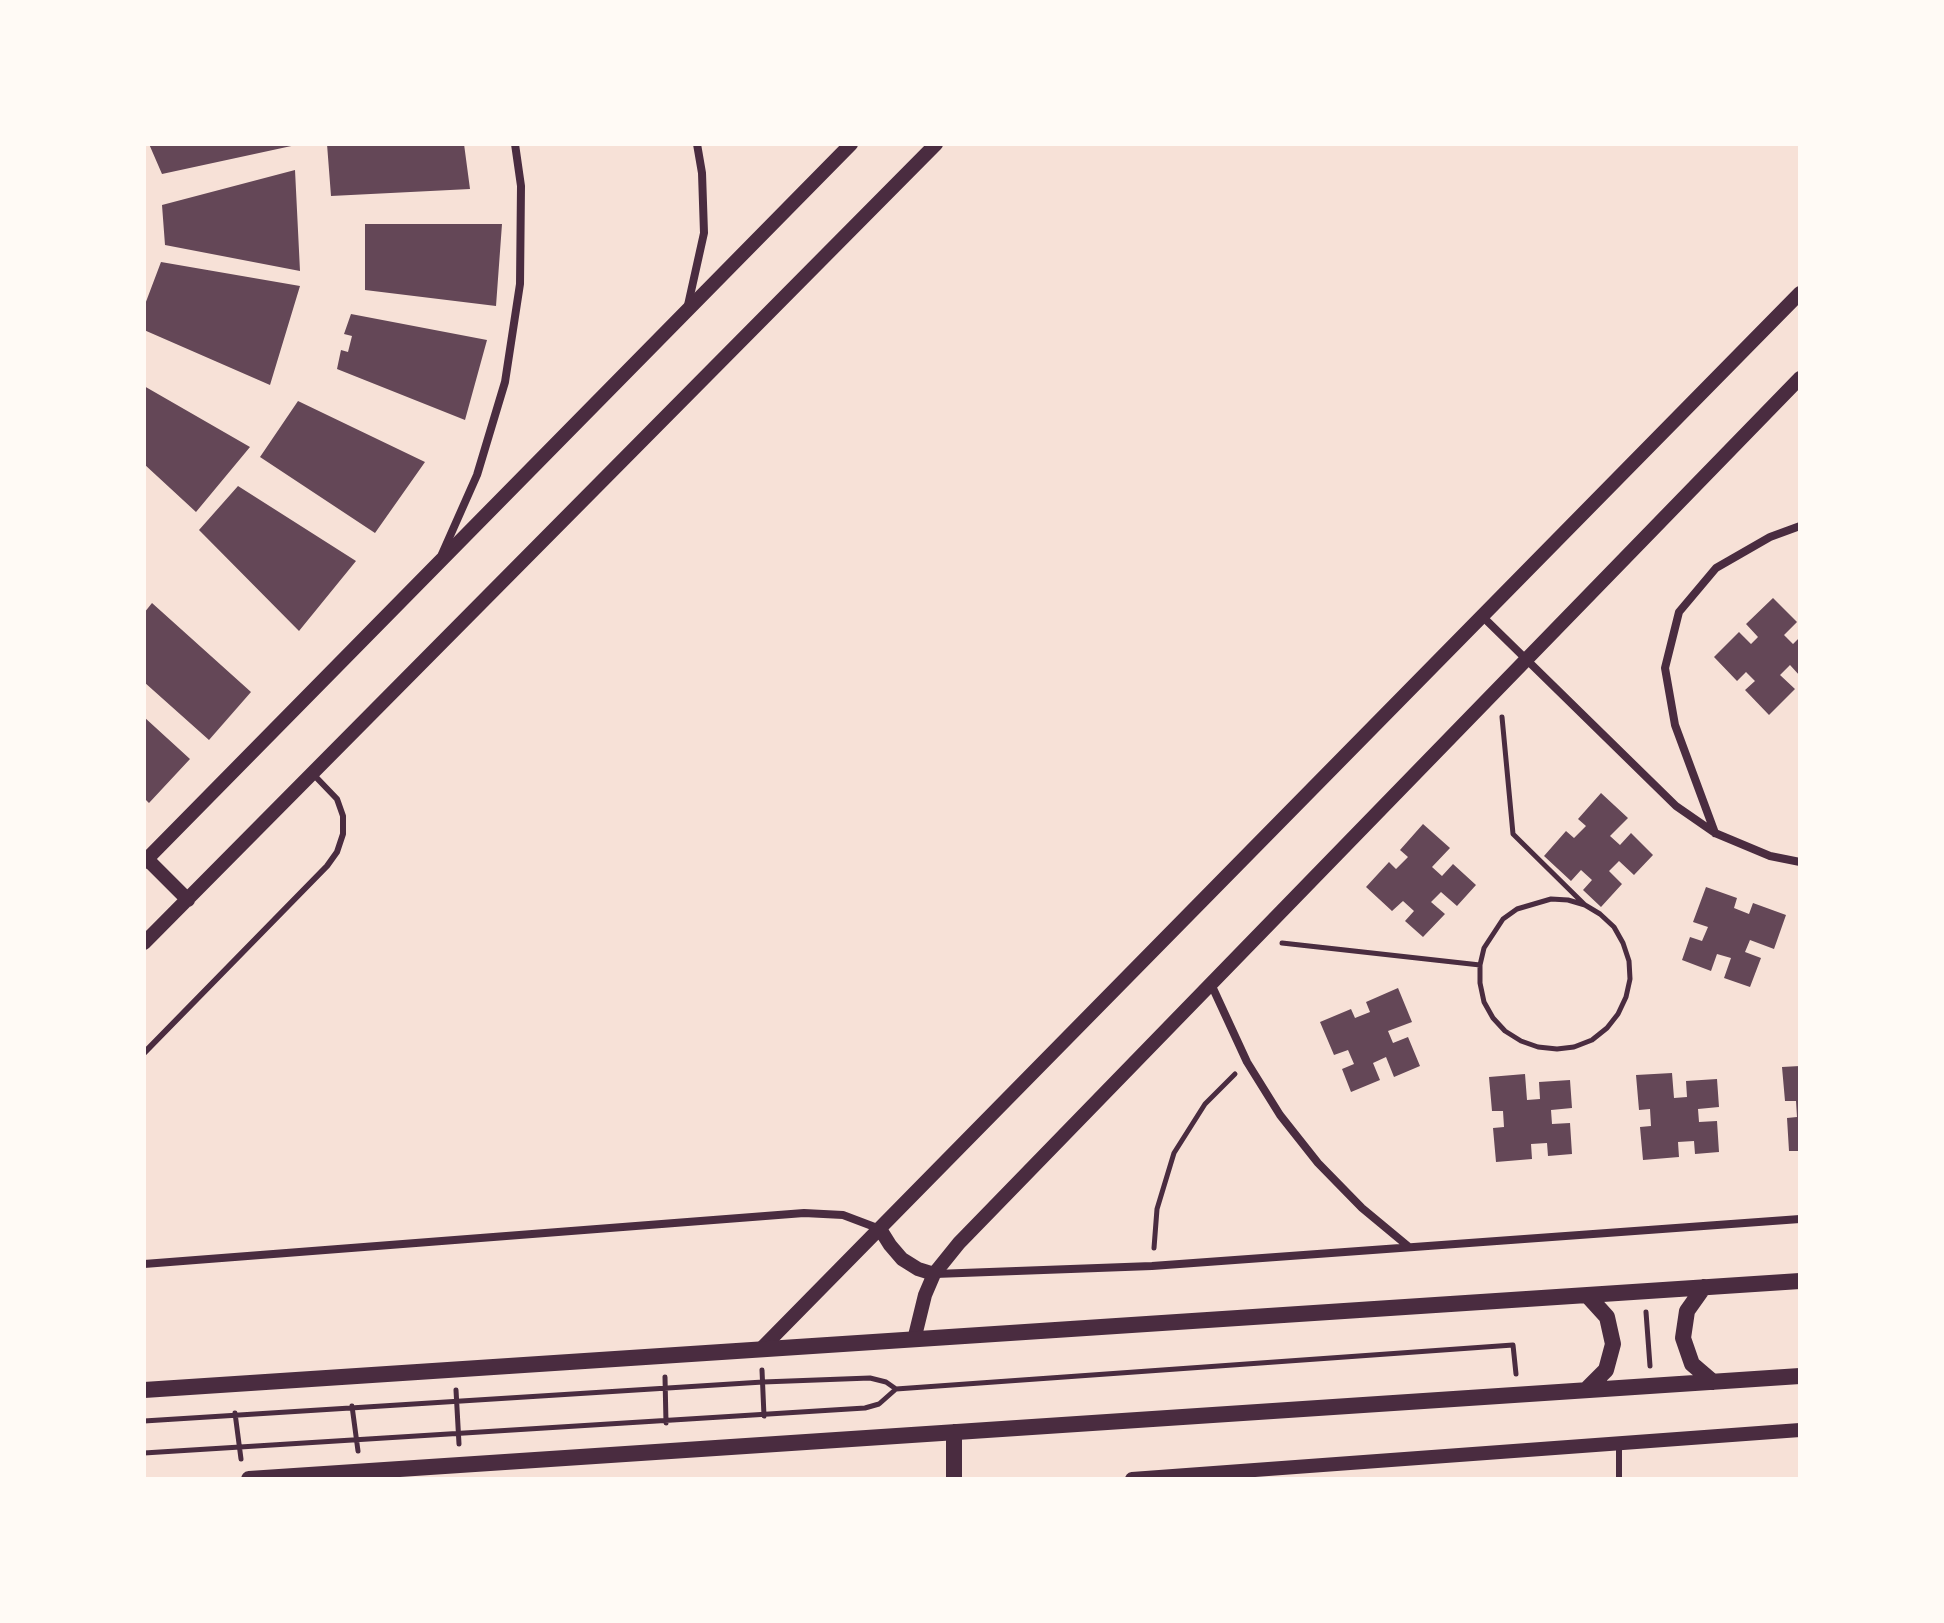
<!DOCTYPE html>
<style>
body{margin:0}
#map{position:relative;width:1944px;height:1623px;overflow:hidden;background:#f7e1d7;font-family:Arial,sans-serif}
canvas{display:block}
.frame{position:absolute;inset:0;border:146px solid #fffaf5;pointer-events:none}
</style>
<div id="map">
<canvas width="1944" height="1623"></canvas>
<div class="frame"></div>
</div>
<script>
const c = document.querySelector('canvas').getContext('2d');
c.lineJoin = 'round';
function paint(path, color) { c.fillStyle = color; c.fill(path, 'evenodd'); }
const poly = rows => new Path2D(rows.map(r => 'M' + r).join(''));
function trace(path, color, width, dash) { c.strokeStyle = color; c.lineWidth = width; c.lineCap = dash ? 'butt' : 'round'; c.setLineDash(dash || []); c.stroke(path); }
paint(poly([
 [149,144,296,144,296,145,162,174],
 [327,144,464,144,470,189,331,196],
 [295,170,300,271,165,245,162,205],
 [365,224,502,224,496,306,365,290],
 [161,262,300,286,270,385,144,330,144,307],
 [351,314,487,340,465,420,337,369,341,350,348,352,352,336,344,334],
 [144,386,250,447,196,512,144,464],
 [298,401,425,462,375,533,260,457],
 [238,486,356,561,299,631,199,530],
 [1773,598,1797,622,1784,635,1793,644,1800,637,1800,676,1790,665,1780,675,1795,689,1769,715,1745,690,1755,681,1746,672,1737,681,1714,657,1739,632,1751,644,1758,637,1746,624],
 [152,603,251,692,209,740,144,682,144,613],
 [144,717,190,759,149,803,144,798],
 [1601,793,1628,818,1610,836,1620,845,1631,833,1653,855,1634,875,1619,861,1609,871,1622,884,1601,907,1583,890,1592,880,1581,870,1571,881,1544,856,1566,831,1574,838,1586,826,1578,819],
 [1423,824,1450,848,1432,867,1442,876,1453,864,1476,885,1457,906,1441,892,1431,902,1445,914,1423,937,1405,921,1414,911,1403,901,1392,911,1366,887,1389,862,1396,869,1408,857,1400,850],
 [1706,887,1737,898,1734,908,1749,914,1753,903,1786,915,1774,949,1750,940,1745,952,1761,958,1750,987,1724,978,1731,958,1717,954,1711,971,1682,960,1690,937,1702,941,1708,927,1693,922],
 [1398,988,1412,1022,1388,1031,1393,1043,1408,1037,1420,1066,1394,1077,1386,1057,1373,1063,1380,1080,1351,1092,1342,1069,1354,1064,1348,1050,1334,1055,1320,1022,1351,1009,1355,1018,1370,1012,1366,1002],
 [1800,1066,1800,1151,1789,1151,1787,1118,1797,1117,1796,1101,1785,1101,1782,1067],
 [1672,1073,1674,1098,1687,1097,1686,1081,1717,1079,1719,1107,1698,1109,1699,1122,1717,1121,1719,1152,1695,1154,1694,1141,1678,1142,1679,1157,1643,1160,1640,1127,1651,1126,1650,1109,1639,1110,1636,1075],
 [1525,1074,1527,1100,1540,1099,1539,1082,1570,1080,1572,1108,1551,1110,1552,1124,1570,1123,1572,1154,1548,1156,1547,1143,1531,1144,1532,1159,1496,1162,1493,1128,1504,1127,1503,1111,1492,1111,1489,1077]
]), '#644757');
trace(poly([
 [1502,717,1513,834,1585,905,1600,914,1614,927,1623,943,1629,961,1630,979,1626,997,1618,1014,1607,1028,1592,1040,1574,1047,1557,1049,1538,1047,1521,1041,1505,1031,1493,1018,1484,1002,1480,983,1480,965,1484,948,1503,919,1517,909,1551,899,1568,900,1585,905],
 [1282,943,1480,965],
 [1154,1248,1157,1209,1174,1153,1205,1104,1235,1074],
 [1646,1312,1650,1366],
 [762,1370,764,1416],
 [665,1377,666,1423],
 [896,1389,1513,1345,1516,1374],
 [456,1390,459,1444],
 [352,1406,358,1451],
 [235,1413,241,1459],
 [144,1421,763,1382,870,1378,886,1382,896,1389,879,1404,865,1408,144,1453]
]), '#4a2c40', 5);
trace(poly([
 [144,1053,327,866,337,852,343,834,343,816,337,799,313,774],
 [1619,1443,1619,1479]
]), '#4a2c40', 6);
trace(poly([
 [688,305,704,233,702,173,697,144],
 [442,554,477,475,505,382,520,284,521,186,515,144],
 [1483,617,1676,806,1715,833,1770,856,1800,862],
 [1715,833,1675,725,1665,668,1679,612,1716,568,1770,537,1800,526],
 [1211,984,1247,1062,1280,1115,1318,1163,1362,1208,1409,1247],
 [144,1264,804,1213,843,1215,880,1229],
 [935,1274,1152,1266,1800,1219]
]), '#4a2c40', 8);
trace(poly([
 [147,859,188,900],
 [144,862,851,144],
 [144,943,936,144],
 [880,1229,890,1245,902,1259,918,1269,934,1274],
 [914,1340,925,1295,934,1274,959,1243,1800,378],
 [761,1349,1800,293],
 [1132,1479,1800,1430]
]), '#4a2c40', 14);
trace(poly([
 [1704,1287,1687,1311,1683,1338,1692,1364,1713,1382],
 [144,1390,1800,1281],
 [1586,1390,1606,1370,1613,1344,1607,1317,1587,1295],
 [954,1432,954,1479],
 [249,1479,1800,1376]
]), '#4a2c40', 16);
</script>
